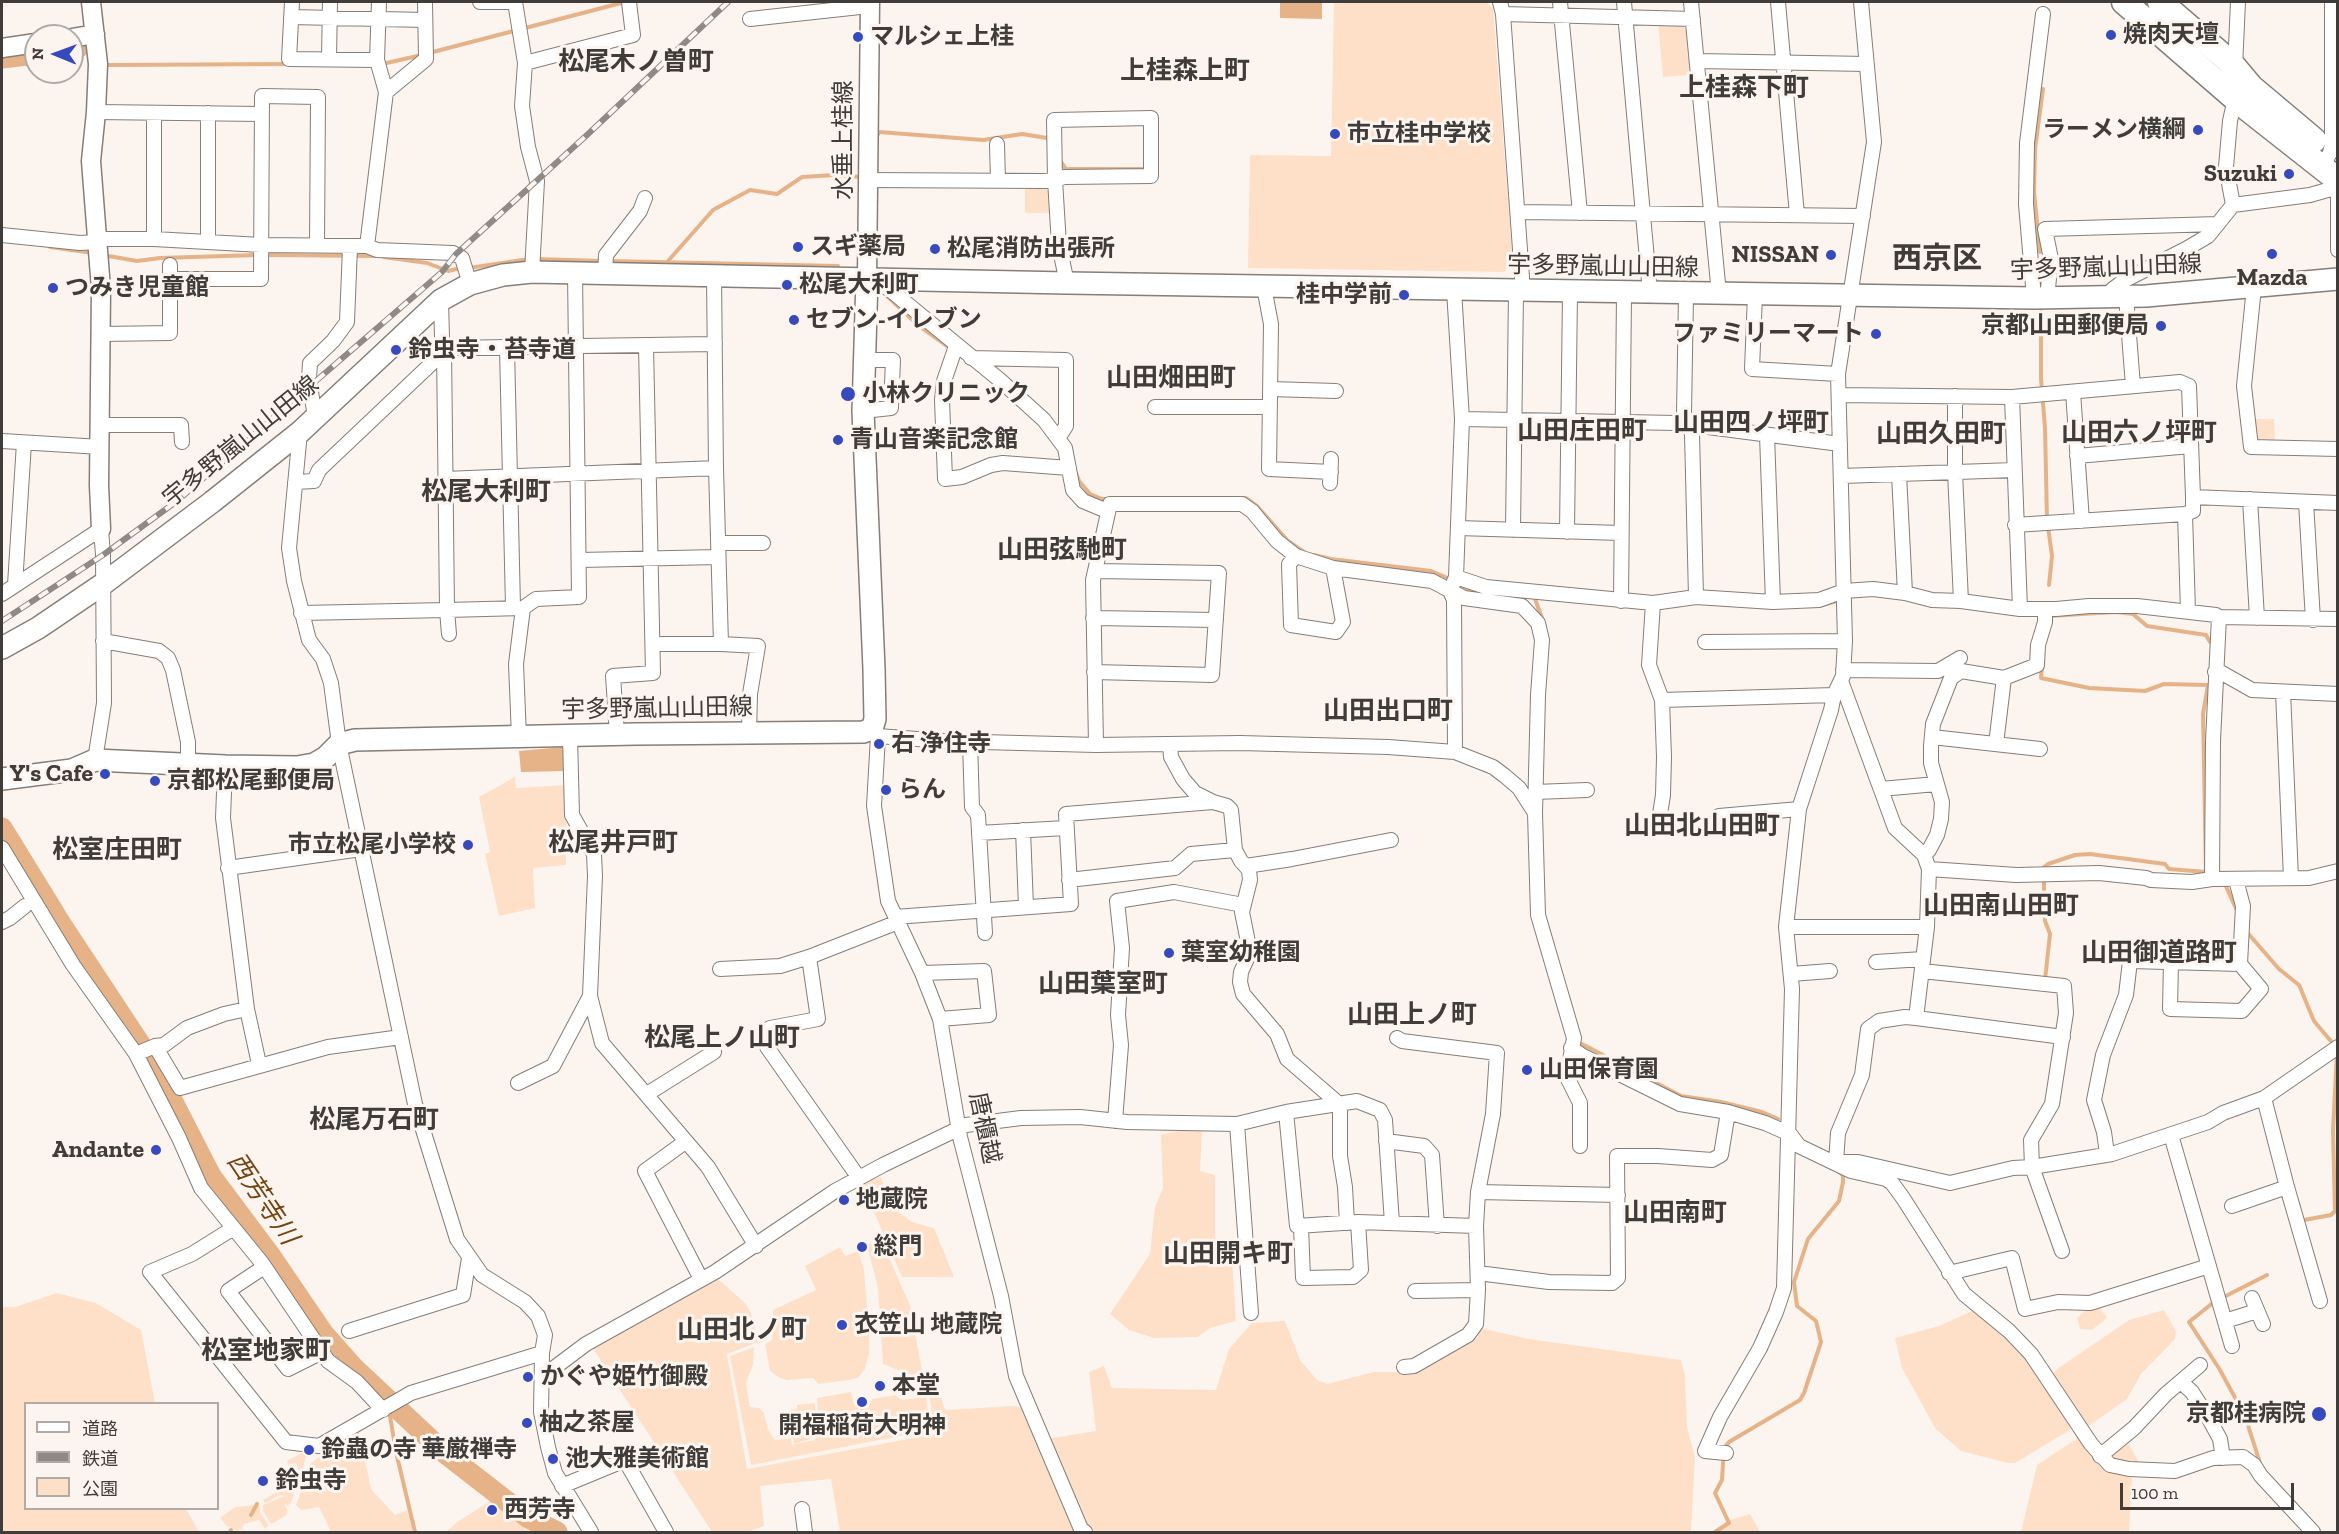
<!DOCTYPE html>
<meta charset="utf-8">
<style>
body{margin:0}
#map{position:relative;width:2339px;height:1534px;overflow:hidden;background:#fcf5ef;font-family:"Zilla Slab","Noto Sans JP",serif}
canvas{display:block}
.frame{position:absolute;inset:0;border:3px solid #3f3c39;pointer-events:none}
.legend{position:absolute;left:24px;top:1402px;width:195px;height:108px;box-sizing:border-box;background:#fcf5ef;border:2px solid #b0aba6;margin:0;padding:8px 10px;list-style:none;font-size:18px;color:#3f3c39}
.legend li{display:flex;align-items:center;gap:12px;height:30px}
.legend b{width:30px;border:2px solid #b0aba6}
.north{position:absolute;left:24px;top:24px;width:60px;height:60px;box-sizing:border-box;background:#fcf5ef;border:2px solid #b0aba6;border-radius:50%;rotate:271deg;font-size:16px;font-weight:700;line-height:24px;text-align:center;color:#3f3c39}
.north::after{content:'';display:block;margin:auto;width:21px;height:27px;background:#374abd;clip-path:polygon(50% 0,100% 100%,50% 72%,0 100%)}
.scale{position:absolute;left:2120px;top:1483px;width:174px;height:27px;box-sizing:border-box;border:3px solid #3f3c39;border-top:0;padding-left:8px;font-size:18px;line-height:21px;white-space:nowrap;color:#3f3c39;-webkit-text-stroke:4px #fcf5ef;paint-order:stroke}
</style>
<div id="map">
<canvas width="2339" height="1534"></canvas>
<div class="frame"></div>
<ul class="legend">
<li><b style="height:8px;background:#fff"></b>道路</li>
<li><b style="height:8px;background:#8f8a86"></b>鉄道</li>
<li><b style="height:16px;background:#fee0c9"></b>公園</li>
</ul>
<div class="north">N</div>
<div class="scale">100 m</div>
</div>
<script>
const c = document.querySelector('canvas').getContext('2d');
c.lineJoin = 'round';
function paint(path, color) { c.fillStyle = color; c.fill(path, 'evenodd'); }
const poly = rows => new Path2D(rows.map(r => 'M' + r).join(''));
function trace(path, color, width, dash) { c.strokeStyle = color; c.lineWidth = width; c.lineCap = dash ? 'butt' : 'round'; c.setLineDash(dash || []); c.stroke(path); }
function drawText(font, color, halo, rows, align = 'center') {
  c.font = font + ' "Zilla Slab","Noto Sans JP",serif'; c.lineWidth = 6; c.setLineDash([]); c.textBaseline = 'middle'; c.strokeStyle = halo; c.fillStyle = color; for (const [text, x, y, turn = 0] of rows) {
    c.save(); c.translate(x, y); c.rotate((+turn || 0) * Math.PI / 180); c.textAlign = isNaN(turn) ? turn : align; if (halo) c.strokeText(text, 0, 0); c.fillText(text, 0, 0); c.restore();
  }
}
paint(poly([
 [1334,2,1486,2,1493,8,1513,263,1503,272,1248,268,1250,155,1331,156],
 [1658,23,1680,23,1686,29,1691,75,1663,77],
 [1025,187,1043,187,1049,192,1050,213,1025,213],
 [2252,419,2274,419,2275,442,2260,442,2253,435],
 [515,777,516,788,567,785,566,865,533,868,535,908,499,916,485,854,490,852,479,797],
 [1177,1131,1202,1131,1200,1171,1215,1175,1215,1238,1231,1244,1236,1321,1210,1328,1198,1337,1154,1338,1129,1330,1110,1314,1150,1254,1155,1207,1163,1188,1161,1135],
 [881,1177,890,1206,912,1222,934,1228,954,1277,902,1277,861,1182],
 [881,1240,910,1305,924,1382,920,1383,916,1377,883,1364,878,1288,867,1245],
 [840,1247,845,1256,858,1251,864,1270,869,1333,869,1353,865,1369,859,1377,850,1380,818,1384,813,1378,787,1380,780,1378,770,1371,765,1344,772,1340,773,1310,816,1290,805,1266],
 [717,1278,746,1304,751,1313,758,1342,727,1354,747,1469,935,1434,929,1393,940,1393,945,1410,1014,1406,1032,1410,1046,1439,1096,1431,1089,1372,1104,1366,1112,1388,1216,1390,1229,1349,1252,1323,1285,1321,1300,1360,1317,1380,1327,1384,1374,1372,1415,1372,1478,1337,1480,1328,1529,1339,1681,1360,1685,1375,1687,1427,1695,1457,1691,1532,840,1532,831,1479,760,1486,764,1526,747,1532,712,1532,592,1347],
 [57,1293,96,1303,141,1330,155,1403,26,1404,26,1508,186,1509,199,1532,2,1532,2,1307,15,1307],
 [2098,1305,2107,1318,2092,1330,2080,1329,2077,1318,2087,1309],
 [2164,1310,2176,1331,2175,1339,2141,1374,2127,1399,2086,1428,2052,1376,2057,1369,2129,1320],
 [1972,1311,1996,1325,2019,1350,2070,1423,2070,1430,2015,1463,2008,1463,1961,1451,1935,1428,1902,1368,1895,1338,1939,1326],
 [754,1347,753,1365,746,1383,750,1407,759,1408,764,1413,768,1430,775,1440,791,1438,792,1445,814,1440,817,1437,819,1424,817,1398,851,1392,854,1405,859,1409,868,1408,872,1399,895,1395,902,1400,917,1398,920,1393,925,1392,931,1430,751,1465,730,1356],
 [815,1403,816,1435,808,1440,794,1444,790,1410,797,1409,797,1405],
 [353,1431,359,1432,371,1489,395,1515,407,1510,414,1532,331,1532,319,1507,301,1510,296,1505,311,1463],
 [2079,1437,2109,1472,2132,1478,2129,1532,2021,1532,2037,1465],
 [2127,1441,2138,1460,2137,1465,2115,1460,2111,1453],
 [306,1451,308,1451,291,1503,287,1506,284,1503,288,1512,286,1513,287,1515,271,1524,263,1511,263,1505,285,1496,280,1495,265,1503,263,1500,288,1486,288,1482,284,1480,292,1477,290,1471,298,1468,296,1463,288,1465,287,1461],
 [492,1500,529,1525,544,1532,446,1532,457,1522],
 [256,1505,260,1506,260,1512,269,1526,265,1528,267,1532,259,1520,244,1524,242,1529,237,1531,227,1526,220,1518,235,1507],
 [1750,1514,1760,1532,1712,1532,1727,1521]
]), '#fee0c9');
paint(poly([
 [1280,2,1322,2,1322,19,1280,18],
 [563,747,564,771,521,772,519,751]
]), '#e6b288');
trace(poly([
 [429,53,625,2],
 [382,64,422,55],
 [108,65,288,64],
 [876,138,879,132,983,140,1022,134,1047,138,1051,141],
 [1061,162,1066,169,1143,169],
 [50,247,93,253],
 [2040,252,2034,192,2035,149,2043,89],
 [103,255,137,261,160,258,257,255],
 [264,255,377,256],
 [384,257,427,263,448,271,461,268],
 [537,259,601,261],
 [609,261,838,266],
 [668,261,713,210,750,190,777,194,802,177,835,175,861,177],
 [469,268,529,259],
 [888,297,919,326,951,349],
 [2041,311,2041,378,2045,428,2047,519,2052,556,2049,585],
 [1076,473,1079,481,1090,494,1102,499,1110,499],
 [1241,498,1246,498,1257,506,1288,541,1304,552],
 [1314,555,1331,559,1431,571,1450,579],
 [1457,583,1473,592,1512,596],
 [1534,596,1543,621],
 [1819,606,1840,600],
 [2049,616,2116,612,2133,614,2147,626,2206,635,2210,642],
 [2042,665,2041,678,2089,688,2145,691,2164,684,2208,685,2203,714,2206,872,2169,869,2165,864,2090,854,2075,855,2048,864,2044,867,2044,893,2045,921,2050,934,2045,980],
 [2224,882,2238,913],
 [2246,931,2279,969,2299,985,2314,1021,2335,1046],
 [1582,1044,1681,1096,1721,1102,1762,1112,1778,1119],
 [2304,1220,2331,1215,2335,1211,2333,1131,2337,1053],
 [389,1410,396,1452,415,1532],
 [2260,1463,2245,1416,2220,1370,2189,1322,2214,1302,2267,1275],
 [251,1515,257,1504],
 [230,1532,231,1530],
 [1715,1532,1729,1523,1715,1493,1722,1480,1724,1448,1729,1442,1800,1400,1804,1393,1821,1342,1816,1321,1797,1306,1794,1282,1808,1239,1839,1201,1843,1182,1843,1176,1839,1171]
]), '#e6b288', 4);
trace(poly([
 [72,48,79,47],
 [2,58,36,54],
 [2,828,61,924,154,1065,211,1176,270,1255,323,1333,354,1368,446,1454,527,1517,557,1532]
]), '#e6b288', 21);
const street = poly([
 [292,2,289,59,377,60,386,92],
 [480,2,507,2],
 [515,2,525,63,522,106,528,147,537,181,532,272],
 [1500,2,1503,14,1523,291],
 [1560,2,1580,213],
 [1624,2,1650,293],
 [1691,2,1719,294],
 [1778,2,1797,215],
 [1503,14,1693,19],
 [291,17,425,20],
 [750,19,869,6],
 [329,59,330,2],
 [377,60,379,2],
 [1697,61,1867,64],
 [525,63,633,35,629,2],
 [2235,68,2238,2],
 [96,112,261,114],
 [154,113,154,239],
 [208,113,208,241],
 [997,144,998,181],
 [2322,167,2330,153,2332,144,2332,2],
 [867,180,1044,181,1055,180,1064,177,1151,176,1151,118,1054,120,1055,180,1059,245,1067,283],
 [2338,187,2338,250],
 [2233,205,2310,195,2331,189,2338,184],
 [1518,212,1863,216],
 [2,235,80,243,97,242,104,239,154,239,261,245,367,246,377,250,453,253,462,258,470,284],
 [367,246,386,92,426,59,425,2],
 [605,273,606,255,640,211,645,198],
 [170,279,261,279,262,96,318,97,317,245],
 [874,282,889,289,1001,381,1044,420,1065,448,1073,490,1083,501,1107,511],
 [1264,287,1271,324,1269,469,1331,472],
 [2254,287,2244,386,2251,447,2338,449],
 [1454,290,1462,419,1456,577,1450,591,1454,600,1455,752],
 [1686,294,1684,414,1692,434,1696,597],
 [1755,295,1752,369,1838,374],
 [2107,296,2113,289,2125,280,2186,249,2208,236,2233,205,2226,167,2230,121,2236,94],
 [2126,296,2133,386],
 [2034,298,2026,204,2027,143,2043,14],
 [2047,298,2051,259,2045,229,2218,224],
 [441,300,442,338,444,348,447,610,523,608,536,599,579,597,575,272],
 [101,334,170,333,170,265],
 [956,346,944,381,942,400,945,479,962,477,991,465,1003,463,1069,468],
 [507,348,513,607],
 [971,358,1066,360,1066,426,1059,437],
 [1270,389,1336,391],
 [2073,392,2082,521],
 [1839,395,2012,397,2180,382,2189,386,2193,497,2193,511,2185,514,2188,611],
 [1955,396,1955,472,1961,601],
 [2012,397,2020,609],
 [1155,407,1270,407],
 [863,411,891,408,893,360,864,360],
 [315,417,309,379,310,363,333,341,347,322,350,247],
 [1462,419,1677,423,1840,444],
 [101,425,181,425,182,442],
 [300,432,289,548,294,581,309,640,323,659,331,683,339,744,415,1104,457,1239,482,1275,525,1302,538,1316,545,1335,542,1353,541,1412,548,1447,555,1473,591,1532],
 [1767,435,1773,602],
 [2,441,101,447],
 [2077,456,2191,446],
 [1899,474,1905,593],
 [1842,476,2014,470],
 [445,479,716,468],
 [295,482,314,481,319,470,432,363,444,348,715,344],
 [1330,483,1331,459],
 [2193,497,2338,503],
 [2250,499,2257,618],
 [2306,502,2313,620],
 [2015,525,2185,514],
 [1458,528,1621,533],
 [1513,530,1516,291],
 [1567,532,1570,292],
 [718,543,763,543],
 [1296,556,1289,564,1291,625,1336,632,1343,622,1333,568],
 [580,560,718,557],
 [1456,577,1486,587,1653,603,1696,597,1773,602,1819,600,1844,591,1873,589,1905,593,1932,600,1961,601,2020,609,2056,609,2089,606,2137,606,2216,615,2219,617,2338,619],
 [15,585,24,443],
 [2,594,101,529,103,555,104,703,95,760],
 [1621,601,1624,293],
 [1653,603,1649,665,1662,700,1664,757,1663,795,1658,827],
 [301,613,447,610,449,634],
 [1093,618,1216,620],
 [103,641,159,651,168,658,173,670,188,742,188,764],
 [1705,642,1845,641],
 [653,644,721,644,716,468,714,276],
 [721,644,758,646,750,694,749,733],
 [1843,670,1938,671,1960,658],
 [1094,672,1212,675,1219,573,1096,571],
 [2215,672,2222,673,2252,690,2338,694],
 [1841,681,1895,828,1924,855,1929,869,1927,927,1916,1018],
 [2283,692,2291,878],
 [1662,700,1834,695],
 [872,729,878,736,874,806,888,901,922,973,940,1019,960,1137,1001,1296,1016,1376,1081,1529,1085,1532],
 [617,734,613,676,653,673,646,346],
 [570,736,572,815,594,854,595,876,590,996,602,1043,708,1167,756,1246],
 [878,736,943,741,1096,745,1240,743,1388,747,1455,752,1493,767,1505,776,1519,788,1535,813],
 [519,737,516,664,523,608],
 [1932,737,2040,749],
 [970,742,972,807,978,815,985,933],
 [1996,744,2004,678],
 [1096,745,1093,580,1110,504,1242,504,1252,511,1277,541,1296,556,1333,568,1432,581,1464,598,1522,606,1538,623,1542,640,1538,695,1535,813,1538,915,1574,1038,1567,1077,1580,1103,1580,1146],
 [1170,745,1171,757,1183,779,1195,793,1213,802,1227,806,1231,810,1235,850,1241,861,1249,870,1250,880,1242,912,1250,952,1241,972,1240,982,1243,994,1277,1034,1287,1059,1338,1103,1340,1110,1340,1156,1345,1187,1347,1223],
 [1881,789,1936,784],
 [1535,792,1587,790],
 [1719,816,1799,809],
 [1023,830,1026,907],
 [979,833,1065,828],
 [2,848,73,965,136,1054,179,1138,201,1188,262,1263,328,1361,357,1382,383,1410],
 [1924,855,1929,850,1937,835,1941,819,1942,802,1931,763,1931,746,1933,724,1951,678,1961,671,2004,678,2037,665,2038,645,2045,622,2045,609],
 [1246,866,1292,859,1391,840],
 [228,868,361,849],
 [1929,869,2016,875,2099,873,2146,878,2151,880,2192,882,2212,879,2309,878,2338,871],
 [2212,879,2213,741,2219,617],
 [1069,880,1175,868,1191,854,1235,850],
 [895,917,1071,904,1066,814,1213,802],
 [2,922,10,918,25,906],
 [1786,927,1927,927],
 [809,957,818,1019,770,1028,767,1047,859,1178],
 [1876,962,1923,959],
 [2171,962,2170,1009,2242,1011,2261,989,2240,964,2243,906,2236,880],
 [720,969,780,966,809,957,898,922],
 [1922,971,2064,986,2066,1013,2052,1104,2031,1140,2032,1167,2062,1251],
 [922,973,984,971,989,1015,940,1019],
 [1791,974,1830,971],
 [247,1009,259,1064],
 [1397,1038,1402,1041,1497,1053,1493,1114,1478,1192,1476,1226,1478,1290,1476,1324,1468,1335,1414,1366,1404,1367],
 [155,1046,180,1088,328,1047,401,1037],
 [1571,1048,1583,1056,1680,1104,1728,1112,1765,1123,1790,1134,1799,1146,1851,1171,1886,1179,1892,1183,1903,1198,1964,1294,2009,1331,2031,1354,2091,1444,2110,1465,2129,1469,2175,1471,2213,1458,2243,1457,2254,1465,2261,1476,2313,1532],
 [136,1054,155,1046,164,1045,187,1028,224,1014,247,1009,223,818,225,766],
 [518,1083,553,1066,590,996],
 [647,1094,714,1052],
 [2264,1098,2287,1187,2320,1301],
 [1286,1112,1297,1226,1358,1222,1476,1226],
 [1115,1121,1121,1045,1118,1015,1122,948,1117,901,1174,892,1243,905],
 [1237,1124,1251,1313],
 [2171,1135,2232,1346],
 [1386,1141,1424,1146,1432,1155,1437,1226],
 [685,1142,645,1171,701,1279],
 [2107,1154,2104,1132,2094,1100,2103,1055,2126,995,2130,961,2240,964],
 [1836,1162,1838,1133,1862,1075,1868,1029,1879,1021,1905,1017,1916,1018,2063,1037],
 [1838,1162,1858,1162,1950,1183,2013,1168,2032,1167,2112,1154,2208,1122,2223,1113,2264,1098,2338,1047],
 [1478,1192,1618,1195],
 [2232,1206,2287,1187],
 [1301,1227,1303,1278,1353,1277,1361,1270,1358,1222],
 [232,1229,192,1254,150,1272,286,1442,319,1446,411,1393,542,1353],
 [264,1267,228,1291,288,1369,322,1352],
 [1478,1273,1549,1282,1612,1283,1618,1278,1617,1156,1658,1156,1712,1160,1721,1155,1728,1112],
 [1949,1273,2012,1258,2025,1309,2058,1302,2090,1303,2209,1266],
 [1415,1291,1478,1290],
 [2252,1298,2263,1324],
 [2225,1321,2257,1311],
 [349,1331,463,1295,469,1258],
 [542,1377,586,1344,715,1272,835,1191,883,1165,966,1125,1021,1118,1080,1117,1127,1122,1237,1124,1286,1112,1357,1101,1380,1110,1385,1120,1392,1223],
 [2181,1382,2192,1392,2208,1417,2220,1439,2223,1458],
 [1726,1453,1705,1451,1720,1417,1760,1348,1776,1312,1784,1288,1792,989,1786,927,1799,809,1831,710,1834,695,1843,676,1845,641,1838,374,1874,142,1861,2],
 [2100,1456,2134,1428,2166,1394,2200,1365],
 [562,1486,625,1460,666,1532],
 [802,1509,805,1532]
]);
const secondary = poly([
 [91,2,98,64,96,112,91,161,101,289,99,485,101,529],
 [72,38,95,34],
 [2,48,36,43],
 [867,278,870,2]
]);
const primary = poly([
 [2,648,38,628,103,584,212,502,300,432,441,300,470,284,503,275,532,272,1067,283,2034,298,2146,296,2338,279],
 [2,779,72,770,95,760,225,766,297,767,314,764,326,757,339,744,355,740,636,734,863,732,872,729,875,719,874,669,863,411,867,278]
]);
const highway = poly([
 [2124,2,2244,106,2338,180],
 [2160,2,2230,62,2251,87,2314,140]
]);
trace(street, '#857e79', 16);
trace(secondary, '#857e79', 21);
trace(primary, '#857e79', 24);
trace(highway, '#857e79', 27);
trace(street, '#fff', 14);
trace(secondary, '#fff', 18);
trace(primary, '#fff', 21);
trace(highway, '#fff', 24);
const rail = poly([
 [2,621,103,555,177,501,442,272,456,254,587,135,728,2]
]);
trace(rail, '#8f8a86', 6);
trace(rail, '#fcf5ef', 4, [11]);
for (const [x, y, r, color] of [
 [2111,35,6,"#374abd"],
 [858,37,6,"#374abd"],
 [2198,130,6,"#374abd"],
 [1335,134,6,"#374abd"],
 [2289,174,6,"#374abd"],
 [798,247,6,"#374abd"],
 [935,249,6,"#374abd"],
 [2272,254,6,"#374abd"],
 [1831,255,6,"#374abd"],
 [787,285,6,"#374abd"],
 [53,288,6,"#374abd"],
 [1404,295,6,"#374abd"],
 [794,320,6,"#374abd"],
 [2161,326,6,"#374abd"],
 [1876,334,6,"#374abd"],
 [396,350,6,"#374abd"],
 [848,394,8,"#374abd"],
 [838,440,6,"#374abd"],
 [879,744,6,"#374abd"],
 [105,774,6,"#374abd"],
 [155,781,6,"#374abd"],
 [886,790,6,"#374abd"],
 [468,845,6,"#374abd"],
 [1169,953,6,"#374abd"],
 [1527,1070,6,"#374abd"],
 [156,1150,6,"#374abd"],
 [844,1200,6,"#374abd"],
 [862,1247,6,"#374abd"],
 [842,1325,6,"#374abd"],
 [528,1377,6,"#374abd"],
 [880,1386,6,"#374abd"],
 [862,1402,6,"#374abd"],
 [2319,1414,8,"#374abd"],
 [527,1423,6,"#374abd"],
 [309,1450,6,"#374abd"],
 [553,1459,6,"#374abd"],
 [263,1481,6,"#374abd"],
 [492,1510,6,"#374abd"]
]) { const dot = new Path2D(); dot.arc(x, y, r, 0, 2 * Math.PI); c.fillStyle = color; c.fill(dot); trace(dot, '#fcf5ef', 2); }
drawText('bold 24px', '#3f3c39', '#fcf5ef', [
 ["焼肉天壇",2123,35],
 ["マルシェ上桂",870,37],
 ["ラーメン横綱",2186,130,"right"],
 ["市立桂中学校",1347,134],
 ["Suzuki",2277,174,"right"],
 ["スギ薬局",810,247],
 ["松尾消防出張所",947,249],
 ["NISSAN",1819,255,"right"],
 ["Mazda",2272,278,"center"],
 ["松尾大利町",799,285],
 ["つみき児童館",65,288],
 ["桂中学前",1392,295,"right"],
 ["セブン-イレブン",806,320],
 ["京都山田郵便局",2149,326,"right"],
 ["ファミリーマート",1864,334,"right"],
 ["鈴虫寺・苔寺道",408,350],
 ["小林クリニック",862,394],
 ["青山音楽記念館",850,440],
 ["右 浄住寺",891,744],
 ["Y's Cafe",93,774,"right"],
 ["京都松尾郵便局",167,781],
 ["らん",898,790],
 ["市立松尾小学校",456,845,"right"],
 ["葉室幼稚園",1181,953],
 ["山田保育園",1539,1070],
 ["Andante",144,1150,"right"],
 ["地蔵院",856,1200],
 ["総門",874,1247],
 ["衣笠山 地蔵院",854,1325],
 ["かぐや姫竹御殿",540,1377],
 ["本堂",892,1386],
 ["京都桂病院",2306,1414,"right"],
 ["柚之茶屋",539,1423],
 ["開福稲荷大明神",862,1426,"center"],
 ["鈴蟲の寺 華厳禅寺",321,1450],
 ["池大雅美術館",565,1459],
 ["鈴虫寺",275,1481],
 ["西芳寺",504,1510]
], 'left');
drawText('24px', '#3f3c39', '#fcf5ef', [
 ["水垂上桂線",844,140,-90],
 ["宇多野嵐山山田線",1603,267,1],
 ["宇多野嵐山山田線",2106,268,-2],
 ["宇多野嵐山山田線",241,442,-39],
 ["宇多野嵐山山田線",657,709,-1],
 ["唐櫃越",984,1128,78]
]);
drawText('bold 26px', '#3f3c39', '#fcf5ef', [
 ["松尾木ノ曽町",636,63],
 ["上桂森上町",1185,72],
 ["上桂森下町",1744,89],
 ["山田畑田町",1171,379],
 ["山田四ノ坪町",1751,424],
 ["山田庄田町",1582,432],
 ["山田六ノ坪町",2139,434],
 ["山田久田町",1941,435],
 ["松尾大利町",486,493],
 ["山田弦馳町",1062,551],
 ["山田出口町",1388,712],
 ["山田北山田町",1702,827],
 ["松尾井戸町",613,844],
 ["松室庄田町",117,851],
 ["山田南山田町",2001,907],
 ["山田御道路町",2159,954],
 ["山田葉室町",1103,985],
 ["山田上ノ町",1412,1016],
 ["松尾上ノ山町",722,1039],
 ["松尾万石町",374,1121],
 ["山田南町",1675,1214],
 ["山田開キ町",1228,1255],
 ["山田北ノ町",742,1331],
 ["松室地家町",266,1352]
]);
drawText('italic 26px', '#744413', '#fcf5ef', [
 ["西芳寺川",262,1199,56]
]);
drawText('bold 30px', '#3f3c39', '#fcf5ef', [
 ["西京区",1937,259]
]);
</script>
